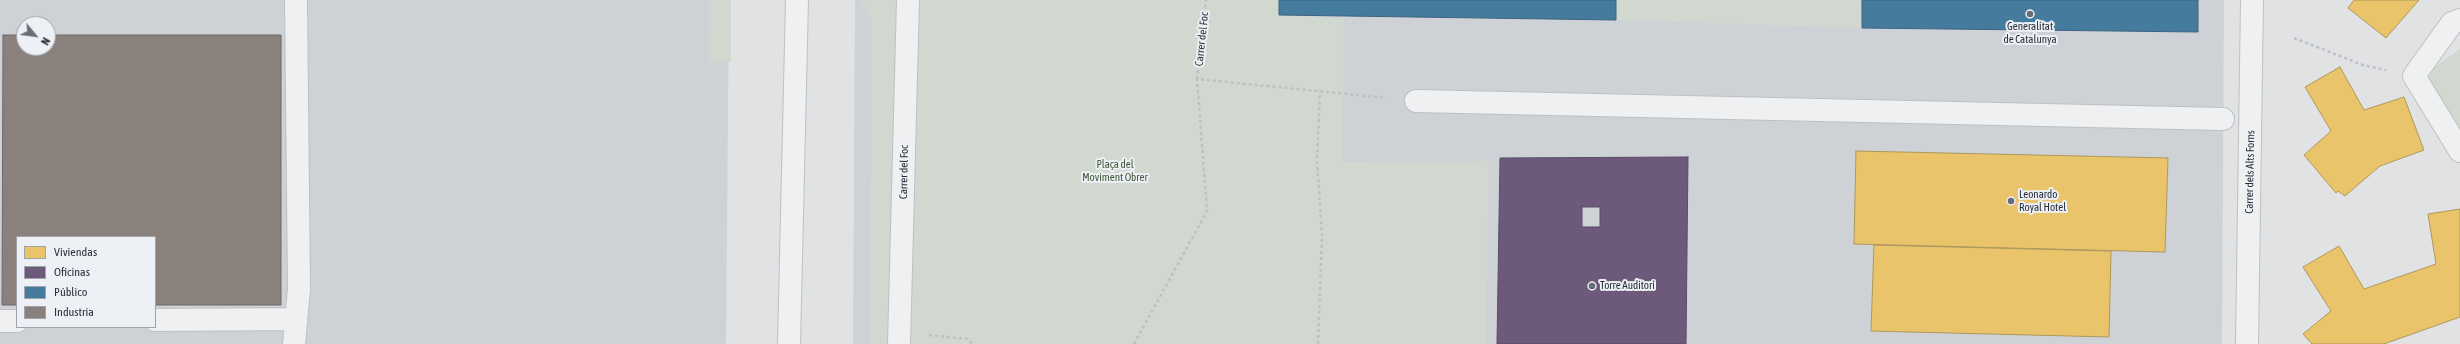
<!DOCTYPE html>
<meta charset="utf-8">
<style>
body{margin:0}
#map{position:relative;width:2460px;height:344px;overflow:hidden;background:#e0e2e4;font-family:"Asap Condensed",sans-serif}
canvas{display:block}
.legend{position:absolute;left:16px;top:236px;width:140px;height:92px;box-sizing:border-box;background:#edf0f4;border:1px solid #9fa3aa;margin:0;padding:5px 7px;list-style:none;font-size:12px;color:#29303b}
.legend li{display:flex;align-items:center;gap:8px;height:20px}
.legend b{width:20px;border:1px solid #9fa3aa}
.north{position:absolute;left:16px;top:16px;width:40px;height:40px;box-sizing:border-box;background:#edf0f4;border:1px solid #9fa3aa;border-radius:50%;rotate:119deg;font-size:11px;font-weight:700;line-height:16px;text-align:center;color:#29303b}
.north::after{content:'';display:block;margin:auto;width:14px;height:18px;background:#696e76;clip-path:polygon(50% 0,100% 100%,50% 72%,0 100%)}
</style>
<div id="map">
<canvas width="2460" height="344"></canvas>
<ul class="legend">
<li><b style="height:11px;background:#e9c46a"></b>Viviendas</li>
<li><b style="height:11px;background:#6d597a"></b>Oficinas</li>
<li><b style="height:11px;background:#457b9d"></b>Público</li>
<li><b style="height:11px;background:#8a817c"></b>Industria</li>
</ul>
<div class="north">N</div>
</div>
<script>
const c = document.querySelector('canvas').getContext('2d');
c.lineJoin = 'round';
function paint(path, color) { c.fillStyle = color; c.fill(path, 'evenodd'); }
const poly = rows => new Path2D(rows.map(r => 'M' + r).join(''));
function trace(path, color, width, dash) { c.strokeStyle = color; c.lineWidth = width; c.lineCap = dash ? 'butt' : 'round'; c.setLineDash(dash || []); c.stroke(path); }
function drawText(font, color, halo, rows, align = 'center') {
  c.font = font + ' "Asap Condensed",sans-serif'; c.lineWidth = 4; c.setLineDash([]); c.textBaseline = 'middle'; c.strokeStyle = halo; c.fillStyle = color; for (const [text, x, y, turn = 0] of rows) {
    c.save(); c.translate(x, y); c.rotate((+turn || 0) * Math.PI / 180); c.textAlign = isNaN(turn) ? turn : align; if (halo) c.strokeText(text, 0, 0); c.fillText(text, 0, 0); c.restore();
  }
}
paint(poly([
 [0,0,729,0,726,344,0,344],
 [24,24,48,24,48,48,24,48],
 [17,237,155,237,155,327,17,327],
 [855,0,2224,0,2222,344,853,344]
]), '#ced2d7');
paint(poly([
 [709,0,731,0,731,62,708,63],
 [860,0,1279,0,1279,15,1344,18,1342,162,1489,161,1486,344,870,344,872,20],
 [1616,0,1862,0,1862,28,1616,20],
 [2460,49,2460,127,2425,74]
]), '#d1d8d0');
const homes = poly([
 [2354,0,2419,0,2386,38,2348,8,2354,0],
 [2340,67,2364,110,2404,97,2424,150,2380,166,2345,196,2338,191,2336,193,2304,155,2331,131,2305,87,2340,67],
 [1856,151,2168,158,2165,252,1854,244,1856,151],
 [2460,209,2460,317,2384,344,2312,344,2303,334,2331,311,2303,267,2339,246,2364,289,2436,264,2428,214,2460,209],
 [1874,245,2111,251,2109,337,1871,331,1874,245]
]);
paint(homes, '#e9c46a');
trace(homes, '#af985c', 1);
const offices = poly([
 [1688,157,1686,344,1497,344,1500,158,1688,157],
 [1582,207,1600,207,1600,227,1582,227,1582,207]
]);
paint(offices, '#6d597a');
trace(offices, '#594d67', 1);
const public = poly([
 [1279,0,1616,0,1616,20,1279,15,1279,0],
 [1862,0,2198,0,2198,32,1862,28,1862,0]
]);
paint(public, '#457b9d');
trace(public, '#3d6480', 1);
const industry = poly([
 [3,35,24,35,24,48,48,48,48,35,281,35,281,305,155,305,155,237,17,237,17,305,2,305,3,35]
]);
paint(industry, '#8a817c');
trace(industry, '#6d6968', 1);
const minor = poly([
 [2460,20,2452,23,2414,76,2460,151],
 [1416,101,2223,119],
 [155,320,295,319],
 [0,321,17,321],
 [294,344,299,289,296,0],
 [789,344,797,0],
 [899,344,908,0],
 [2247,344,2252,0]
]);
trace(minor, '#bec0c2', 24);
trace(poly([
 [2294,38,2363,65,2386,70],
 [1197,79,1206,0],
 [929,335,968,339,972,344],
 [1134,344,1207,211,1197,79,1386,98],
 [1318,344,1322,235,1317,160,1320,91]
]), '#bec0c3', 2.5, [3, 3]);
trace(minor, '#eff0f1', 22);
for (const [x, y, r, color] of [
 [2030,14,4,"#696e76"],
 [2011,201,4,"#696e76"],
 [1592,286,4,"#696e76"]
]) { const dot = new Path2D(); dot.arc(x, y, r, 0, 2 * Math.PI); c.fillStyle = color; c.fill(dot); trace(dot, '#edf0f4', 1.5); }
drawText('11px', '#29303b', '#edf0f4', [
 ["Generalitat",2030,27,"center"],
 ["de Catalunya",2030,40,"center"],
 ["Leonardo",2019,195],
 ["Royal Hotel",2019,208],
 ["Torre Auditori",1600,286]
], 'left');
drawText('11px', '#29303b', '#edf0f4', [
 ["Carrer del Foc",1202,39,-84],
 ["Carrer del Foc",904,172,-89],
 ["Carrer dels Alts Forns",2250,172,-89]
]);
drawText('11px', '#3e5637', '#edf0f4', [
 ["Plaça del",1115,165],
 ["Moviment Obrer",1115,178]
]);
</script>
